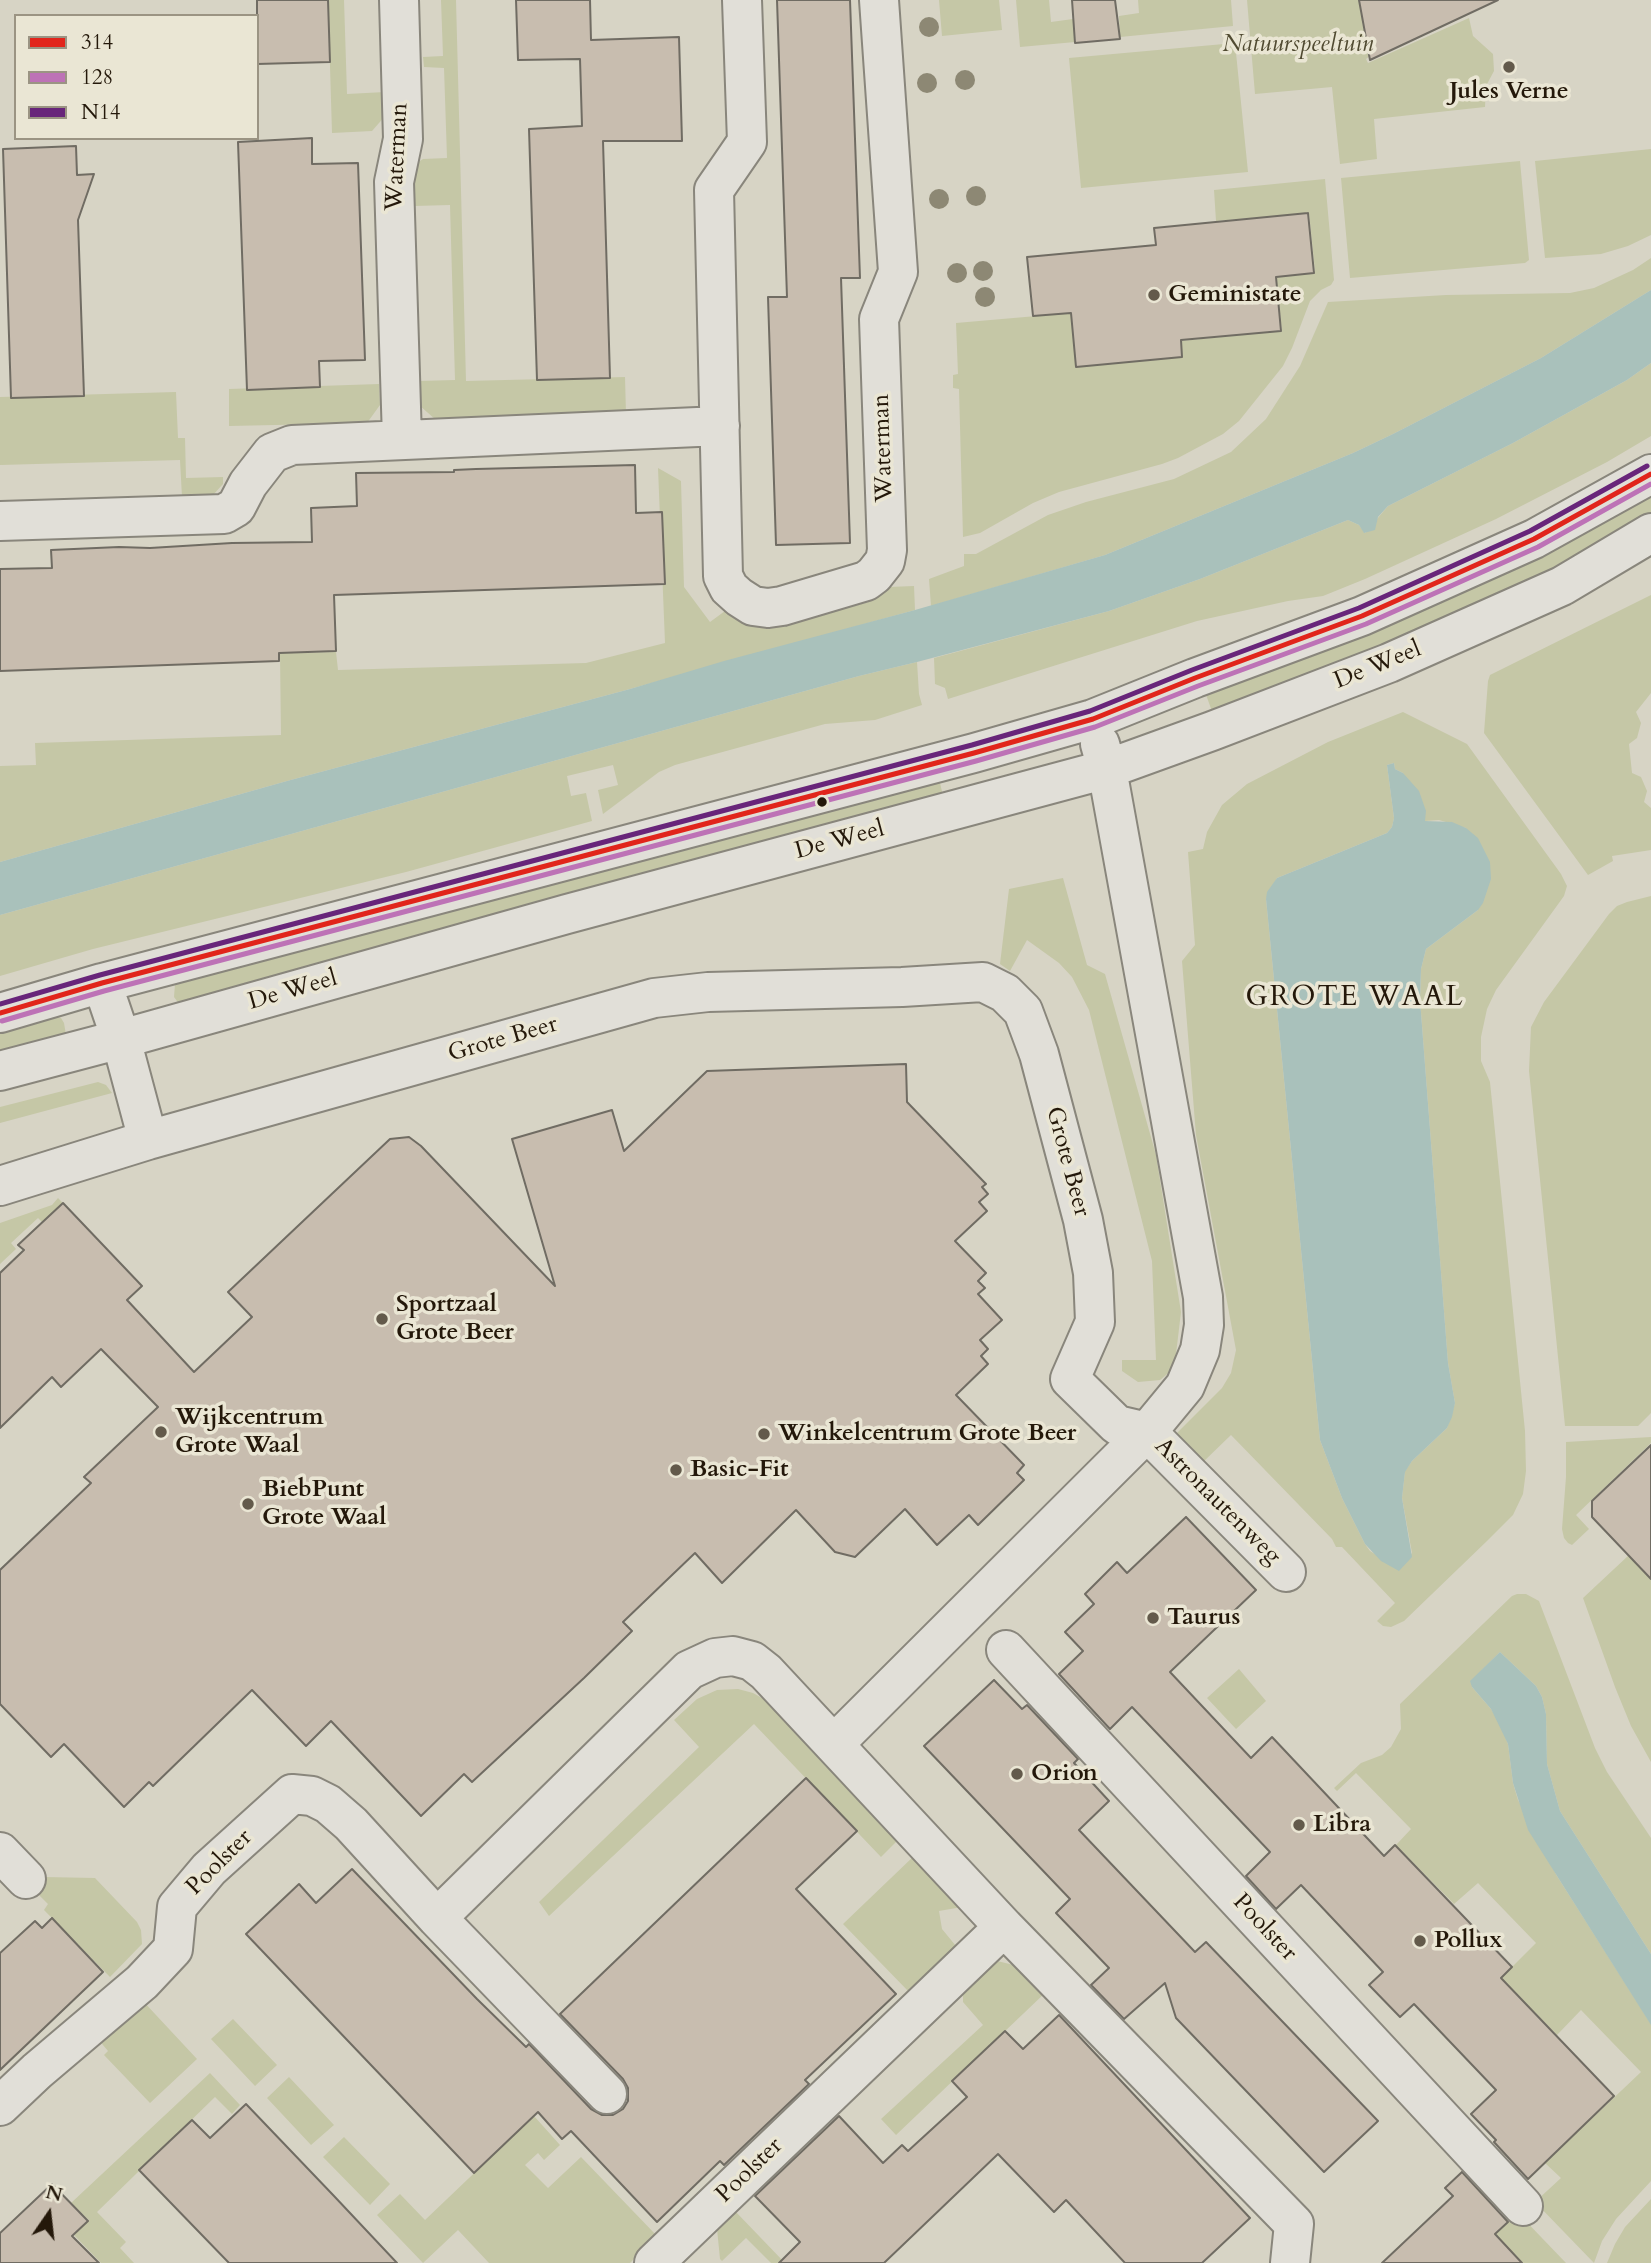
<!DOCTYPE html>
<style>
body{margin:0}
#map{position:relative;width:1651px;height:2263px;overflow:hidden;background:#d7d4c5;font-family:Cardo,serif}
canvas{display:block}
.legend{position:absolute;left:14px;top:14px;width:245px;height:126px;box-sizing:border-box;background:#eae6d4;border:2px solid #9b9483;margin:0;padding:9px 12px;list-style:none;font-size:21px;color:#24180a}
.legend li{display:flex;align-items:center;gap:14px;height:35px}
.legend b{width:35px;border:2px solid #9b9483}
.north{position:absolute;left:14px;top:2179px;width:70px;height:70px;-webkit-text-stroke:5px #eae6d4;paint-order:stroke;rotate:14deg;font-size:19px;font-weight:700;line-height:28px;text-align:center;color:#24180a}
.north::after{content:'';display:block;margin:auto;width:24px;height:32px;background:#24180a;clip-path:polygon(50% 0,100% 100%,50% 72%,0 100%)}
</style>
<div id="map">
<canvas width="1651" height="2263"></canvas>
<ul class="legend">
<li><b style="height:9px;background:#e1251b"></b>314</li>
<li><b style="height:9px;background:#bd72b6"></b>128</li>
<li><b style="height:9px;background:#68257a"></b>N14</li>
</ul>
<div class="north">N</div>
</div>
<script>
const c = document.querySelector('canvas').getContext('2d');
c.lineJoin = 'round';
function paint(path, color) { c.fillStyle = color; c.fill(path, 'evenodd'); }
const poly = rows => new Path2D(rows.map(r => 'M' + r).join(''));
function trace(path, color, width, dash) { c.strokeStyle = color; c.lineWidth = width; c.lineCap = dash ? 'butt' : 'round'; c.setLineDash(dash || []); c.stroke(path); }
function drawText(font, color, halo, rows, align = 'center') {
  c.font = font + ' Cardo,serif'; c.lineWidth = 7; c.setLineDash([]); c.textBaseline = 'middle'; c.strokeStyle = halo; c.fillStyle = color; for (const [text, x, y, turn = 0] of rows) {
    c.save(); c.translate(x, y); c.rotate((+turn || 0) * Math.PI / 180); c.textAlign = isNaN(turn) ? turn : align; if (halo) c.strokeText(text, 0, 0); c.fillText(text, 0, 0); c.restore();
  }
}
paint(poly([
 [328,0,344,0,347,94,385,92,386,115,372,131,332,133],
 [441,0,456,0,466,381,625,377,626,414,436,420,419,405,419,381,455,380,450,205,414,206,412,166,423,159,447,158,444,68,424,67,423,57,443,56],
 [939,0,999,0,1002,30,942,36],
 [1016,0,1049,0,1051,22,1073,19,1075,42,1020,47],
 [1138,0,1231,0,1233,26,1120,37,1119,16,1139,13],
 [1247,0,1360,0,1363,27,1370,56,1366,59,1368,63,1469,18,1473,36,1493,54,1494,71,1486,86,1485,107,1374,119,1377,159,1340,164,1332,87,1255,94],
 [1235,43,1248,172,1081,188,1069,58],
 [1651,149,1651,235,1628,246,1601,254,1545,258,1535,161],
 [1520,161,1529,260,1525,263,1350,278,1341,178],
 [1325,179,1334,280,1331,285,1321,290,1310,301,1292,348,1283,366,1239,421,1223,434,1178,458,1162,464,1059,492,1033,503,980,533,963,537,959,389,953,388,953,375,958,374,956,323,1071,313,1077,367,1182,357,1181,341,1282,331,1276,277,1315,271,1309,213,1216,221,1214,190],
 [1651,258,1651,290,1541,358,1393,434,1353,453,1105,555,931,606,929,579,964,566,964,554,976,554,1048,515,1086,502,1174,479,1231,452,1266,419,1300,366,1328,302,1446,295,1570,293,1594,288,1633,270],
 [1651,363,1651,436,1607,462,1496,519,1365,579,1323,596,1288,601,1197,621,948,699,945,688,935,684,934,658,1109,611,1200,579,1348,520,1359,525,1365,533,1388,506,1513,443,1627,380],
 [379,384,380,405,367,423,229,426,229,389],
 [176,392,178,438,185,438,186,478,223,477,223,484,213,495,182,497,180,460,0,465,0,397],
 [658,468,681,481,684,587,710,622,725,611,737,619,758,625,782,626,868,602,889,587,914,586,915,610,630,689,287,781,0,862,0,766,36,765,35,743,281,735,280,653,336,652,338,670,586,663,665,643],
 [1651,488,1651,520,1543,581,1214,717,1204,689],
 [1651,595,1651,693,1636,712,1641,723,1637,738,1629,744,1632,773,1641,777,1647,791,1644,802,1651,808,1651,850,1612,856,1613,861,1588,875,1484,733,1488,681,1490,675],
 [917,662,919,694,922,705,875,720,825,724,675,765,659,772,603,814,598,790,618,785,613,765,567,776,571,796,586,793,592,821,406,872,93,949,0,976,0,915,859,676],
 [1403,712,1467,744,1561,874,1567,886,1564,896,1496,990,1487,1009,1481,1037,1481,1061,1490,1082,1525,1431,1526,1471,1523,1494,1513,1515,1487,1541,1404,1621,1391,1627,1383,1626,1377,1621,1395,1603,1342,1547,1336,1547,1332,1539,1231,1435,1200,1465,1173,1437,1222,1388,1231,1373,1236,1350,1196,1135,1182,961,1195,945,1188,852,1203,849,1207,832,1222,805,1247,784,1328,742],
 [1394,763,1395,769,1403,773,1425,821,1439,820,1466,828,1478,910,1426,949,1421,969,1420,1000,1448,1363,1455,1403,1447,1428,1412,1461,1405,1471,1402,1498,1412,1553,1399,1569,1370,1551,1365,1544,1342,1498,1320,1440,1266,899,1277,878,1387,833,1392,827,1394,818,1387,765],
 [938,774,943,796,180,1005,174,997,175,984,178,979],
 [1063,878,1087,965,1105,974,1156,1155,1181,1312,1176,1354,1171,1371,1160,1380,1138,1382,1122,1371,1122,1360,1156,1360,1152,1261,1089,1010,1072,977,1059,963,1027,940,1010,971,1000,964,1009,889],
 [1651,896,1651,1413,1638,1426,1565,1426,1529,1071,1531,1027,1544,1002,1609,914,1617,906,1627,902],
 [53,1016,61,1018,64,1023,66,1035,0,1059,0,1024],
 [98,1082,106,1085,112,1093,0,1123,0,1107],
 [58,1198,63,1203,42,1222,38,1218,11,1243,16,1249,0,1264,0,1223,52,1205],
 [1651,1437,1651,1443,1576,1515,1589,1529,1572,1545,1568,1543,1564,1538,1562,1529,1566,1477,1566,1442],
 [1629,1555,1651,1579,1651,1762,1631,1726,1615,1687,1583,1598],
 [1517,1594,1526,1594,1539,1601,1595,1748,1607,1772,1651,1838,1651,1954,1560,1811,1547,1764,1546,1714,1542,1697,1536,1686,1500,1652,1479,1673,1472,1687,1491,1709,1500,1723,1508,1744,1513,1783,1518,1800,1557,1876,1651,2024,1651,2181,1616,2219,1602,2241,1594,2263,1535,2202,1561,2178,1545,2163,1641,2072,1581,2010,1557,2035,1501,1978,1536,1943,1478,1883,1454,1904,1396,1845,1411,1829,1356,1773,1337,1791,1334,1788,1361,1763,1382,1755,1391,1747,1401,1729,1400,1704,1512,1596],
 [1239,1669,1266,1701,1236,1729,1207,1698],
 [738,1689,753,1693,769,1702,900,1838,881,1857,754,1724,549,1916,539,1902,699,1747,674,1720,697,1699,717,1690],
 [915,1855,962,1907,939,1911,942,1929,956,1946,909,1992,843,1924],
 [44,1877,95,1878,137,1922,141,1930,142,1944,110,1977,44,1910,48,1904,34,1890],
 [993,1960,1022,1967,1045,1993,896,2135,881,2119,983,2025,963,2002,963,1990],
 [142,2000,197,2059,150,2103,104,2055,108,2051,98,2039],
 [233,2019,277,2065,255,2086,211,2039],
 [210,2073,240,2105,232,2114,215,2097,97,2212,126,2242,120,2248,134,2263,101,2263,74,2235,89,2220,71,2203],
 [289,2077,334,2125,311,2145,267,2098],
 [534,2116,560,2145,544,2160,538,2153,525,2165,548,2188,581,2157,657,2236,630,2263,489,2263,458,2230,423,2263,377,2215,400,2194,425,2220],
 [344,2137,390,2184,370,2205,323,2157],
 [1651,2199,1651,2263,1607,2263,1615,2244,1625,2227],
 [735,2211,785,2263,771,2263,746,2238,722,2261,720,2259,717,2229],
 [1518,2213,1566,2263,1523,2263,1495,2235]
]), '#c5c7a6');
paint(poly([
 [1651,290,1651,363,1627,380,1513,443,1388,506,1378,517,1375,530,1364,533,1359,525,1348,520,1200,579,1109,611,917,662,859,676,0,915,0,862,287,781,630,689,724,661,915,610,1105,555,1353,453,1393,434,1541,358],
 [1394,763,1395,769,1403,773,1419,791,1426,811,1425,821,1452,822,1466,828,1478,838,1490,862,1491,879,1483,903,1478,910,1426,949,1421,969,1420,1000,1448,1363,1455,1403,1452,1417,1447,1428,1412,1461,1405,1472,1402,1498,1412,1557,1399,1571,1381,1561,1365,1544,1342,1498,1320,1440,1266,899,1267,892,1277,878,1387,833,1392,827,1394,818,1387,765],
 [1500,1652,1536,1686,1542,1697,1546,1714,1547,1764,1560,1811,1651,1954,1651,2025,1528,1830,1513,1783,1508,1744,1491,1709,1472,1687,1470,1681]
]), '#a9c1bb');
const building = poly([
 [257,0,328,0,330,62,257,64,257,0],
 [516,0,590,0,591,40,679,37,682,141,603,141,610,378,537,380,529,129,582,126,580,59,518,60,516,0],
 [777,0,850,0,860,278,841,278,850,543,776,545,768,297,787,297,777,0],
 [1072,0,1115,0,1120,39,1075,43,1072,0],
 [1359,0,1498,0,1370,60,1359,0],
 [312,138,312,164,358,163,365,360,319,361,320,387,247,390,238,142,312,138],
 [76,146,77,175,94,174,78,220,84,396,11,398,3,149,76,146],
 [1308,213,1314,273,1276,277,1281,331,1181,340,1182,357,1076,367,1071,313,1033,316,1027,257,1156,245,1154,228,1308,213],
 [635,465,636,513,662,512,665,584,334,595,336,651,279,653,279,661,0,671,0,569,52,568,51,550,119,547,150,548,232,543,312,542,311,508,357,506,356,473,454,472,454,470,476,469,635,465],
 [906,1064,907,1102,986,1184,982,1187,988,1194,979,1202,987,1211,955,1241,986,1273,978,1281,985,1288,978,1294,1002,1320,980,1340,988,1349,981,1356,988,1364,956,1395,1024,1465,1017,1473,1024,1480,978,1525,969,1515,937,1545,905,1509,855,1557,835,1552,796,1510,722,1583,695,1553,623,1622,632,1631,584,1678,472,1782,464,1774,421,1816,331,1721,306,1746,252,1690,153,1786,149,1782,124,1807,64,1744,51,1757,0,1704,0,1570,91,1483,84,1477,158,1407,101,1349,61,1387,52,1377,0,1428,0,1273,24,1250,18,1245,63,1203,142,1286,127,1300,194,1372,252,1317,228,1292,390,1139,409,1137,421,1146,555,1286,512,1139,612,1110,624,1151,707,1071,906,1064],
 [1651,1445,1651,1579,1592,1517,1592,1501,1651,1445],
 [1186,1517,1256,1590,1170,1672,1251,1758,1272,1737,1384,1856,1395,1845,1512,1967,1501,1978,1614,2096,1528,2179,1494,2142,1496,2140,1471,2114,1496,2090,1414,2004,1400,2017,1369,1985,1383,1972,1301,1885,1276,1909,1246,1876,1270,1852,1132,1707,1110,1729,1059,1674,1083,1651,1065,1632,1094,1604,1085,1594,1117,1562,1127,1573,1186,1517],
 [994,1680,1022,1709,1027,1705,1078,1759,1074,1763,1109,1801,1079,1830,1195,1952,1206,1942,1378,2121,1324,2172,1176,2018,1165,1983,1124,2019,1091,1985,1109,1968,1056,1913,1070,1899,924,1746,994,1680],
 [806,1778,857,1831,796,1889,896,1994,805,2080,809,2084,724,2165,720,2161,657,2222,571,2131,562,2139,538,2112,474,2173,246,1934,299,1884,316,1903,352,1869,477,1999,526,2047,529,2044,591,2109,602,2115,613,2115,623,2109,628,2101,628,2088,623,2079,560,2014,806,1778],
 [52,1918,103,1972,0,2070,0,1953,35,1921,42,1928,52,1918],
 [1059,2015,1250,2218,1202,2263,1125,2263,1066,2200,1054,2212,998,2154,884,2263,779,2263,800,2242,755,2196,839,2116,883,2163,902,2145,908,2151,967,2097,952,2081,1005,2031,1023,2049,1059,2015],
 [246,2104,334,2196,397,2263,229,2263,139,2170,192,2120,210,2138,246,2104],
 [1462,2172,1508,2222,1495,2234,1522,2263,1382,2263,1453,2196,1445,2188,1462,2172],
 [52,2184,88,2221,72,2236,99,2263,0,2263,0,2233,52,2184]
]);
paint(building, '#c8bdaf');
trace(building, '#706c63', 2);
const minor = poly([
 [399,0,403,139,394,182,402,439],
 [742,0,747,142,714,190,723,576,729,588,739,597,753,606,768,608,782,606,866,581,874,575,885,561,887,550,879,319,898,272,879,0],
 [0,521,224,514,236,507,248,484,272,453,292,445,720,426],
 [102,983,121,1039,148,1140],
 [0,1013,102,983,974,753,1093,719,1195,678,1362,616,1534,539,1651,474],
 [0,1071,121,1039,567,914,1107,769,1212,731,1389,663,1562,586,1651,533],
 [0,1186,148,1140,654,998,708,992,902,987,983,982,1005,993,1023,1011,1039,1054,1083,1220,1093,1273,1095,1322,1070,1379,1117,1425,1147,1432],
 [1147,1432,1286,1572],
 [1006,1650,1523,2206],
 [834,1744,1147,1432,1185,1386,1200,1350,1204,1325,1203,1297,1107,769,1100,744],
 [0,1852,26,1879],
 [437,1918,689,1670,715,1658,733,1656,752,1661,766,1672,1004,1927,1294,2224,1290,2263],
 [0,2106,37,2071,142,1982,173,1949,177,1907,209,1869,292,1794,312,1796,328,1804,351,1824,437,1918,607,2094],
 [654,2263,1004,1927]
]);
trace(minor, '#89867c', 42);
trace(minor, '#e1dfd8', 38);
trace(poly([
 [0,1013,102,983,974,753,1093,719,1195,678,1362,616,1534,539,1651,474]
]), '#e1251b', 5);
trace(poly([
 [2,1021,104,991,976,761,1095,727,1198,686,1366,624,1538,547,1651,484]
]), '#bd72b6', 5);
trace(poly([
 [0,1004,100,975,972,745,1090,711,1192,670,1359,608,1530,531,1647,466]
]), '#68257a', 5);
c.fillStyle = '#8d8874';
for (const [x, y] of [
 [929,27],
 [965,80],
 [927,83],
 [976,196],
 [939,199],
 [983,271],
 [957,273],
 [985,297]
]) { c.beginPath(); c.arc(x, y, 10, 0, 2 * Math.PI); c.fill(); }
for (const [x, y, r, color] of [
 [1509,67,7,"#635a4b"],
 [1154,295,7,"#635a4b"],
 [822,802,6,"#24180a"],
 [382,1319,7,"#635a4b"],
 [161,1432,7,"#635a4b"],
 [764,1434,7,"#635a4b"],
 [676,1470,7,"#635a4b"],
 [248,1504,7,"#635a4b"],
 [1153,1618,7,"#635a4b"],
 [1017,1774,7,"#635a4b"],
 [1299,1825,7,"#635a4b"],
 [1420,1941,7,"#635a4b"]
]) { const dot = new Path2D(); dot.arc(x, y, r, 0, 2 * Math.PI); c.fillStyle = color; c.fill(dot); trace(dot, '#eae6d4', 2.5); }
drawText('italic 24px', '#504a31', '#eae6d4', [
 ["Natuurspeeltuin",1298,45]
]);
drawText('bold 24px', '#24180a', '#eae6d4', [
 ["Jules Verne",1509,92,"center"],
 ["Geministate",1168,295],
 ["Sportzaal",396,1305],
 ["Grote Beer",396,1333],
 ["Wijkcentrum",175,1418],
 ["Grote Waal",175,1446],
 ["Winkelcentrum Grote Beer",778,1434],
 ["Basic-Fit",690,1470],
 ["BiebPunt",262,1490],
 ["Grote Waal",262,1518],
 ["Taurus",1167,1618],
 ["Orion",1031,1774],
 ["Libra",1313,1825],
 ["Pollux",1434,1941]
], 'left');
drawText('24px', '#24180a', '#eae6d4', [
 ["Waterman",398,157,-87],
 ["Waterman",884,448,-92],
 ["De Weel",1378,666,-22],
 ["De Weel",840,841,-15],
 ["De Weel",293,991,-16],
 ["Grote Beer",503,1040,-16],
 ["Grote Beer",1067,1162,75],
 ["Astronautenweg",1217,1502,45],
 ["Poolster",220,1863,-45],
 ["Poolster",1264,1928,47],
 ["Poolster",750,2171,-44]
]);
c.letterSpacing = '2px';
drawText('28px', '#24180a', '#eae6d4', [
 ["GROTE WAAL",1355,999]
]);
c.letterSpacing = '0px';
</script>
